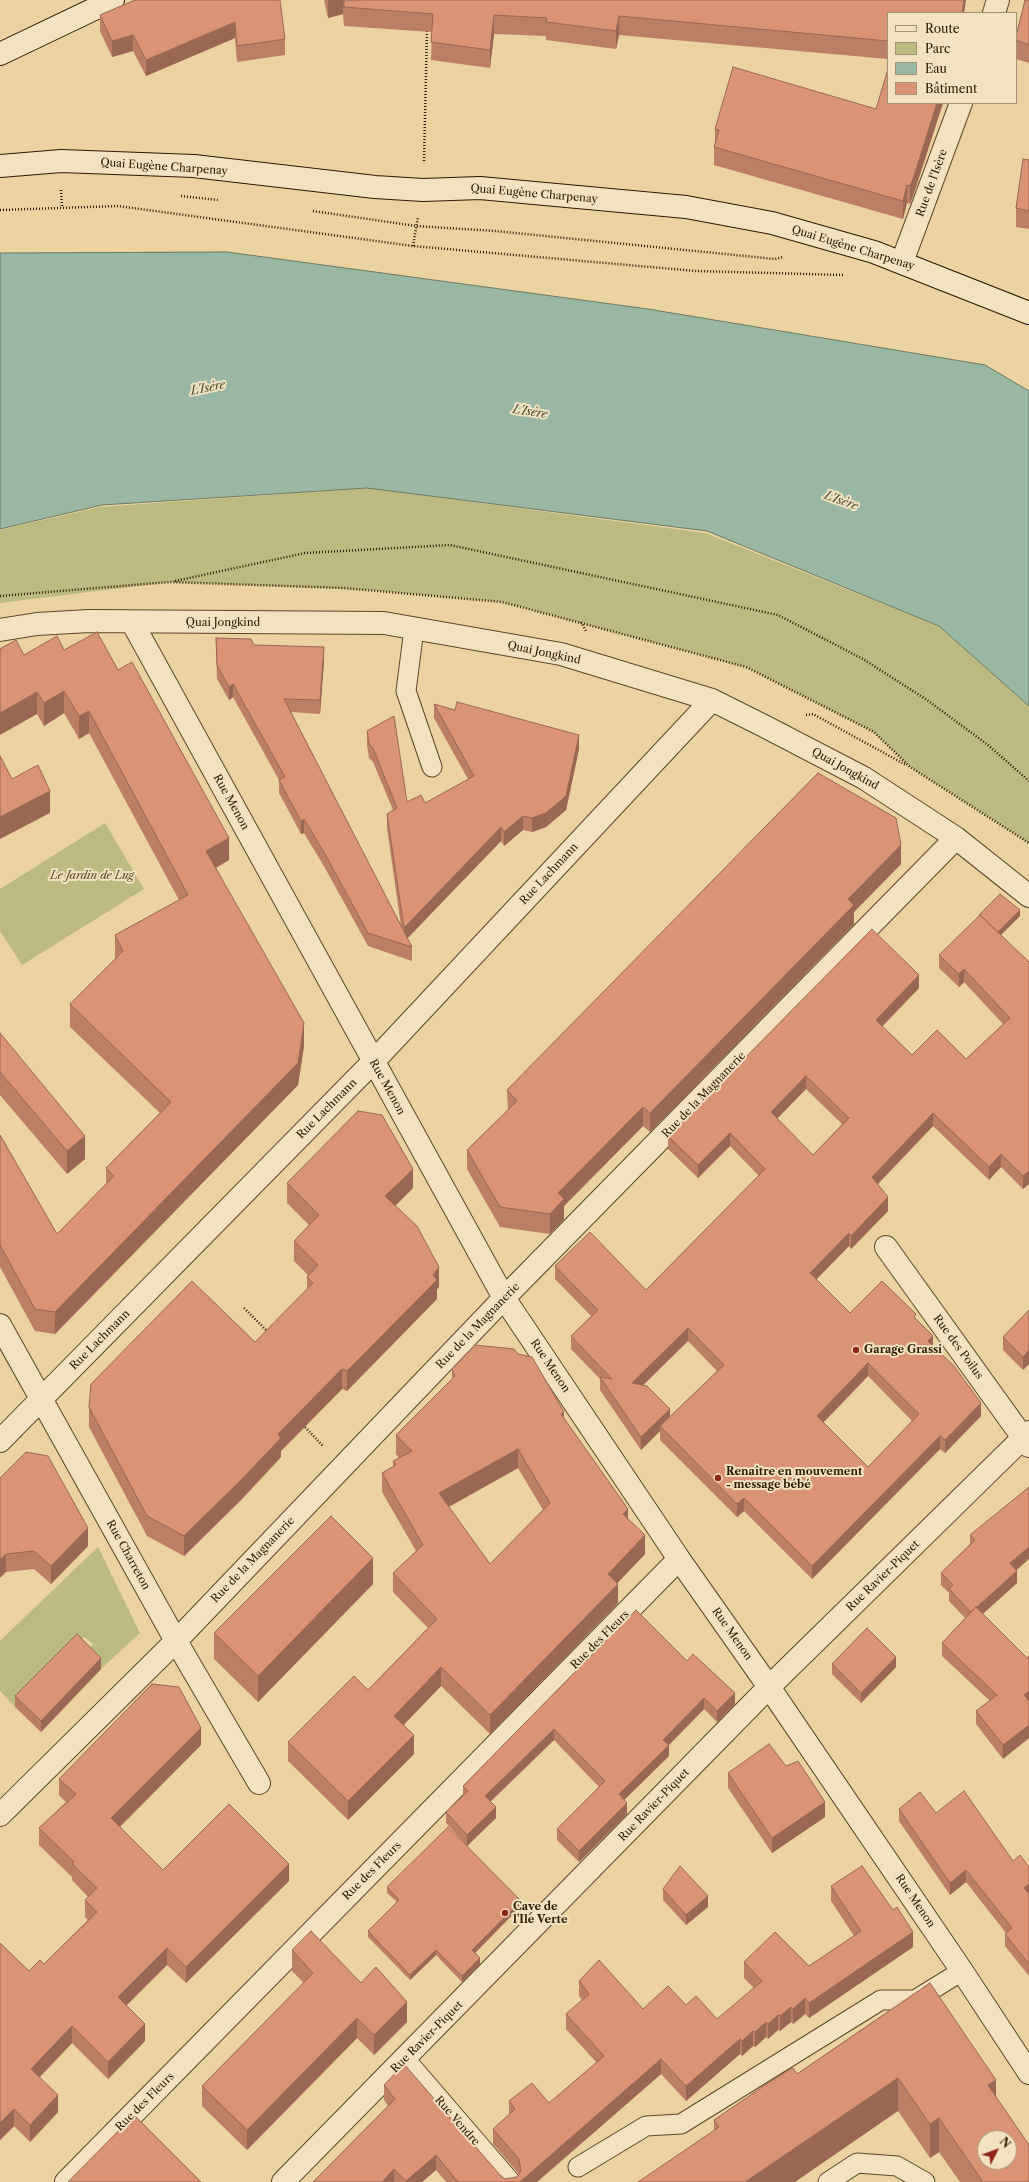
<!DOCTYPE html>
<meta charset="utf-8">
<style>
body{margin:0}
#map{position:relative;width:1029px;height:2182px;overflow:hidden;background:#ebd2a1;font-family:"Libre Caslon Text",serif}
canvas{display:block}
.legend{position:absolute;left:887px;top:12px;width:130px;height:92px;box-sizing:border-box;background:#f2e2c2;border:1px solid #a29275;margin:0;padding:5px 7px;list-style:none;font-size:12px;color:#2b1a01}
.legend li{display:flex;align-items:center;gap:8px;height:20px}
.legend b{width:20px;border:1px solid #a29275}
.north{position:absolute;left:977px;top:2130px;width:40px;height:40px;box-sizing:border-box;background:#f2e2c2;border:1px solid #a29275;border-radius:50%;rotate:48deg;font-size:11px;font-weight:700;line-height:16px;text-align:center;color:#2b1a01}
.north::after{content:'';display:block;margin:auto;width:14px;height:18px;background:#8f2418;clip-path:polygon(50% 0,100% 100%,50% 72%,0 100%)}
</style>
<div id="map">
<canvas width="1029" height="2182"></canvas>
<ul class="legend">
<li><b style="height:5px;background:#f2e2c2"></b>Route</li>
<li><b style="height:11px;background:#bcba81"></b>Parc</li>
<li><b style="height:11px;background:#98b8a3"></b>Eau</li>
<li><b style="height:11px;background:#db9376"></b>Bâtiment</li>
</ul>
<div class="north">N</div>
</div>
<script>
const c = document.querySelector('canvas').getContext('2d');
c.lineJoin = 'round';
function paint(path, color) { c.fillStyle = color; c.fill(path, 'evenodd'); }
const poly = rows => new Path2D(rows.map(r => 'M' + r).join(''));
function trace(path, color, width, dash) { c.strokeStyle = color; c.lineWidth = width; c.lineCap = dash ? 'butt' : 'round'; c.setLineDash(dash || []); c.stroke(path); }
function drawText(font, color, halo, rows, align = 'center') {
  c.font = font + ' "Libre Caslon Text",serif'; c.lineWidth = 4; c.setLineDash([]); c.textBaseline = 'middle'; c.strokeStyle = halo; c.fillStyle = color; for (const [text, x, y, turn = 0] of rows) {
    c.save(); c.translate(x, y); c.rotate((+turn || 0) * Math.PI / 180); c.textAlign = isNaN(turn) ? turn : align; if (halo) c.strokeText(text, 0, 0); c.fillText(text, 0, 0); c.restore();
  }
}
paint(poly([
 [367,488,705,533,939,626,1029,706,1029,843,910,767,874,732,746,667,502,602,369,590,170,582,0,603,0,530,100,507],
 [105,823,144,889,22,965,0,931,0,889],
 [98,1547,140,1633,101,1669,86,1653,93,1644,84,1637,15,1707,0,1691,0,1641]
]), '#bcba81');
const water = poly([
 [227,252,648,309,985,365,1029,391,1029,706,939,626,707,531,367,488,102,505,0,529,0,253,227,252]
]);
paint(water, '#98b8a3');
trace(water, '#6c7962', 1);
const lane = poly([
 [414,629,406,691,432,767],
 [578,2167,646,2126,681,2124,881,2000,915,2000,962,1971],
 [828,2182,857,2163,897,2166,925,2182]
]);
const street = poly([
 [994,13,998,0],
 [902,262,961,103],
 [132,622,504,1298,679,1559,769,1687,962,1971,1029,2073],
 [0,630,37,624,89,621,384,623,561,654,712,700,764,726,864,778,956,838,1029,896],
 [886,1247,1029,1446],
 [0,1325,176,1641,259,1783],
 [0,1441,373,1062,712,700],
 [0,1815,176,1641,504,1298,956,838],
 [404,2060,509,2182],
 [66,2182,679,1559],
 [283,2182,769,1687,1029,1432]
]);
const secondary = poly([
 [0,54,113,0],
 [0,166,61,161,194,166,375,187,423,190,480,188,686,207,772,223,874,252,1029,313]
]);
trace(lane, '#5b4829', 21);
trace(street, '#5b4829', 24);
trace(secondary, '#2b1a01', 24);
trace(poly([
 [424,161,427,30],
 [61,190,62,207],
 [181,196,218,200],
 [0,210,118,206,413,246,696,271,844,275],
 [313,211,416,226,495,231,775,259,783,257],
 [413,246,418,217],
 [175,581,305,553,450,545,778,615,863,659,927,700,988,745,1029,781],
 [0,596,170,582,343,588,502,602,746,667,874,732,910,767,1029,843],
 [581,622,586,631],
 [806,715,813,714,906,765],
 [244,1308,269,1333],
 [303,1425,323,1446]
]), '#2b1a01', 2.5, [1, 2]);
trace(lane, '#f2e2c2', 19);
trace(street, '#f2e2c2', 22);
trace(secondary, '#f2e2c2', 22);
paint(poly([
 [135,0,285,39,285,55,237,62,235,38,146,76,133,51,112,57,100,31,100,15],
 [324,0,966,0,888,13,888,59,619,35,616,49,546,40,546,36,494,34,490,68,431,60,432,32,344,26,343,14,328,18],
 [1029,0,1029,63,1016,59,1016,36],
 [888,103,943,103,914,194,910,204,907,203,903,219,714,165,714,147,715,143,715,129,876,109],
 [1029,160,1029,229,1016,227,1016,208],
 [216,638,254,645,324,661,320,714,291,712,401,926,387,828,387,814,393,810,373,762,369,758,367,745,367,731,407,802,425,803,468,779,434,718,434,704,579,749,566,810,546,827,532,832,523,830,504,846,501,841,407,938,412,947,412,961,368,946,325,868,304,833,301,834,279,793,279,780,233,697,229,700,217,679],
 [64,650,118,670,229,860,216,868,304,1046,298,1085,55,1334,35,1331,0,1267,0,1135,57,1234,106,1184,106,1168,160,1113,70,1027,70,1004,115,959,115,935,179,900,89,733,79,739,64,713,44,726,37,714,24,655],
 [901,864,854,912,854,924,650,1132,643,1126,564,1206,564,1219,550,1234,500,1227,467,1169,467,1150,508,1110,507,1090],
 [1020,916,1000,935,1029,962,1029,1184,1023,1189,1001,1167,989,1180,933,1126,878,1184,888,1211,851,1249,849,1246,816,1279,850,1313,916,1319,933,1346,981,1416,945,1453,940,1449,812,1579,744,1511,737,1517,660,1440,660,1431,641,1450,600,1390,600,1379,571,1349,571,1336,591,1316,555,1279,555,1266,646,1290,759,1176,730,1146,698,1178,668,1149,668,1136,919,988,882,1026,912,1055,966,1059,1003,1024,964,982,959,987,939,968,939,955],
 [806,1089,842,1124,813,1155,777,1118],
 [688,1341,717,1371,670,1417,643,1385],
 [868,1376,912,1421,868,1467,823,1423],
 [0,1033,85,1159,67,1174,0,1095],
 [287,1183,413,1188,395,1206,439,1287,437,1289,437,1299,347,1391,342,1389,281,1451,281,1457,241,1500,184,1556,147,1536,89,1427,89,1407,255,1342,307,1290,307,1277,308,1275,294,1261,294,1241,309,1225,287,1203],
 [1029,1310,1023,1370,1003,1350,1003,1337],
 [452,1369,564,1420,628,1518,645,1554,617,1583,618,1603,490,1734,441,1686,404,1725,414,1754,348,1820,288,1761,288,1742,368,1690,428,1628,393,1592,393,1573,416,1551,382,1492,382,1473,393,1467,393,1461,399,1458,396,1454,396,1435,452,1379],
 [518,1468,543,1510,490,1564,449,1507],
 [0,1478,88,1546,51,1584,34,1569,6,1572],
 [970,1535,1016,1570,1017,1583,983,1614,1027,1658,1003,1759,976,1724,976,1711,990,1701,942,1656,942,1643,965,1618,949,1601,949,1593,941,1585,941,1573,970,1544],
 [373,1584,258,1702,214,1659,214,1633],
 [636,1610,687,1661,735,1704,717,1722,704,1709,669,1745,669,1756,624,1800,627,1814,579,1862,557,1840,557,1829,599,1787,554,1740,490,1801,496,1818,467,1846,446,1823,446,1812,463,1796,463,1786],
 [832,1664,896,1667,861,1703,832,1674],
 [101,1669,41,1732,15,1707,15,1696],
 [201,1745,120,1827,163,1870,289,1881,186,1983,167,1965,126,2005,145,2041,108,2079,72,2043,40,2077,58,2112,30,2142,14,2126,0,2140,0,1943,29,1971,44,1964,88,1920,85,1917,85,1900,88,1897,72,1880,72,1877,39,1845,39,1828,66,1802,59,1795,59,1779],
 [728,1773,825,1817,772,1853,728,1788],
 [899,1809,936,1813,1013,1861,1029,1867,1029,1976,1005,1946,1005,1934,1006,1933,966,1882,950,1895,899,1821],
 [831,1886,913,1947,809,2018,805,2014,793,2024,791,2022,780,2031,778,2030,768,2039,766,2037,755,2047,753,2046,742,2056,740,2054,686,2101,661,2074,537,2182,446,2182,436,2170,422,2182,313,2182,388,2106,384,2100,384,2085,500,2175,505,2179,517,2177,519,2174,493,2144,493,2129,509,2115,509,2101,549,2103,597,2063,566,2029,566,2014,582,2000,579,1996,579,1981,643,2009,686,2005,717,2019,754,1988,744,1978,744,1962,809,1966,854,1936,831,1901],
 [387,1887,521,1906,475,1953,480,1964,462,1982,436,1955,410,1980,368,1937,368,1931,397,1902,387,1893],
 [663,1889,708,1907,686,1925,663,1900],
 [292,1950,361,1983,407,2022,374,2055,357,2038,247,2150,202,2106,202,2086,304,1983,292,1971],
 [930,1983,996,2096,1029,2182,960,2182,939,2152,930,2158,898,2111,714,2130,714,2120,797,2074]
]), '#bc7e65');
paint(poly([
 [328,0,343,0,343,14,328,18],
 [964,0,966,0,964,13,962,13],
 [494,15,494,34,490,68,490,50],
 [619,16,619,35,616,49,616,31],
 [235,22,235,38,146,76,146,60],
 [133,35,133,51,112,57,112,41],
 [937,103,943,103,910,204,910,186],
 [907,185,907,203,903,219,903,201],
 [324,647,324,661,320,714,320,700],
 [233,684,233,697,229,700,229,687],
 [64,691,64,713,44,726,44,703],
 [37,692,37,714,0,735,0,713],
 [89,711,89,733,79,739,79,716],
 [579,735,579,749,566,810,546,827,532,832,532,818],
 [50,791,50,813,0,839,0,817],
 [523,816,523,830,504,846,504,832],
 [304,819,304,833,301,834,301,821],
 [501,827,501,841,404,942,404,928],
 [229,838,229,860,206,873,206,851],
 [901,845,901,864,854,912,854,924,650,1132,650,1113,848,899],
 [1020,910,1020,916,997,939,997,933],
 [964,969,964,982,959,987,959,974],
 [919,975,919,988,876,1033,876,1020],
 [304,1023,304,1046,298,1085,55,1334,55,1312],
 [806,1076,806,1089,771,1125,771,1112],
 [643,1107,643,1126,564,1206,564,1219,550,1234,550,1214,558,1193],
 [933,1113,933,1126,872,1190,872,1177],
 [730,1133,730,1146,698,1178,698,1165],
 [85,1136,85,1159,67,1174,67,1151],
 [1001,1154,1001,1167,989,1180,989,1167],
 [413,1169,413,1188,385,1216,385,1196],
 [1029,1171,1029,1184,1023,1189,1023,1176],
 [888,1197,888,1211,851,1249,851,1236],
 [849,1233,849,1246,810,1286,810,1273],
 [439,1267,439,1287,437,1289,437,1299,347,1391,347,1371],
 [688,1328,688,1341,632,1396,632,1383],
 [933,1336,933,1349,928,1341],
 [1029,1350,1029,1364,1023,1370,1023,1357],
 [868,1363,868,1376,817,1429,817,1416],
 [342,1369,342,1389,281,1451,281,1457,241,1500,184,1556,184,1536,278,1434],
 [981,1403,981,1416,945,1453,945,1440],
 [670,1409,670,1422,660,1426,660,1431,641,1450,641,1437],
 [564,1412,564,1431,561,1414],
 [940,1436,940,1449,812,1579,812,1566],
 [518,1449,518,1468,439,1512,439,1493],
 [744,1498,744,1511,737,1517,737,1504],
 [628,1509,628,1528,623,1514],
 [88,1528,88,1546,51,1584,51,1566],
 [645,1535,645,1554,608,1593,608,1574],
 [1029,1547,1029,1559,1010,1576,1010,1563],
 [6,1554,6,1572,0,1578,0,1560],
 [373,1558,373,1584,258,1702,258,1676],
 [1017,1571,1017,1583,971,1624,971,1612],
 [618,1584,618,1603,490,1734,490,1715],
 [896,1657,896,1667,861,1703,861,1693],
 [101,1658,101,1669,41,1732,41,1721],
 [441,1667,441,1686,394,1734,394,1716],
 [1029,1691,1029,1704,1024,1695],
 [735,1693,735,1704,717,1722,717,1711],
 [704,1698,704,1709,669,1745,669,1756,619,1805,619,1794,663,1740],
 [1029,1725,1029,1738,1003,1759,1003,1745],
 [201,1728,201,1745,111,1835,111,1818],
 [554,1729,554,1740,485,1807,485,1796],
 [414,1735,414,1754,348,1820,348,1801],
 [825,1802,825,1817,772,1853,772,1838],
 [627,1803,627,1814,579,1862,579,1851],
 [496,1807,496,1818,467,1846,467,1835],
 [289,1864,289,1881,186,1983,186,1967],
 [966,1870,966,1882,950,1895,950,1883],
 [1029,1884,1029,1896,1024,1888],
 [708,1896,708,1907,686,1925,686,1915],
 [521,1901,521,1906,472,1956,472,1950],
 [913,1932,913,1947,809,2018,809,2003],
 [167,1948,167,1965,118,2014,118,1997],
 [436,1950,436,1955,410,1980,410,1975],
 [480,1958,480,1964,462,1982,462,1976],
 [805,1998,805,2014,793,2024,793,2009],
 [407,2002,407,2022,374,2055,374,2035],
 [791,2007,791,2022,780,2031,780,2016],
 [778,2015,778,2030,768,2039,768,2024],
 [357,2018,357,2038,247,2150,247,2130],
 [766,2022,766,2037,755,2047,755,2032],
 [145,2024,145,2041,108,2079,108,2062],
 [72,2026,72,2043,31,2086,31,2069],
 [753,2031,753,2046,742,2056,742,2041],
 [740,2039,740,2054,686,2101,686,2086],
 [661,2059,661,2074,537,2182,520,2182],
 [898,2078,898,2111,795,2182,745,2182],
 [996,2080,996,2113,988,2085],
 [58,2095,58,2112,30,2142,30,2125],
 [14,2109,14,2126,0,2140,0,2123],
 [939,2118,939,2152,930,2158,930,2124],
 [436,2155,436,2170,422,2182,406,2182,406,2181],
 [394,2169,394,2182,382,2182]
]), '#996753');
const building = poly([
 [135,0,280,0,285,39,237,46,235,22,146,60,133,35,112,41,100,15,135,0],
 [344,0,964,0,962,13,888,13,888,41,619,16,616,31,546,22,547,18,494,15,490,50,431,42,433,14,344,7,344,0],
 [1025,0,1029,0,1029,45,1016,40,1016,36,1025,0],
 [733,67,876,109,888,69,888,103,937,103,914,176,910,186,907,185,903,201,714,147,719,130,715,129,733,67],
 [1023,159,1029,160,1029,211,1016,208,1023,159],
 [97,632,118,670,132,662,229,838,206,851,304,1023,298,1063,55,1312,35,1309,0,1245,0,1135,57,1234,114,1176,106,1168,171,1102,70,1004,123,951,115,935,188,895,89,711,79,716,64,691,44,703,37,692,0,713,0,649,16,640,24,655,57,636,64,650,97,632],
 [216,638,251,639,254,645,324,647,320,700,284,699,412,947,368,933,325,854,304,819,301,821,279,780,285,777,233,684,229,687,217,665,216,638],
 [457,702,579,735,566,796,546,813,532,818,523,816,504,832,501,827,404,928,387,814,397,808,373,748,369,744,367,731,394,716,407,802,421,795,425,803,474,776,434,704,455,710,457,702],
 [0,756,12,779,38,765,50,791,0,817,0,756],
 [818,773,896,818,901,845,848,899,854,905,650,1113,643,1107,558,1193,564,1199,550,1214,500,1207,467,1150,517,1101,507,1090,818,773],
 [1000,894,1020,910,998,932,980,915,979,915,1000,894],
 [980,915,1029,962,1029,1171,1023,1176,1001,1154,989,1167,933,1113,872,1177,888,1197,851,1236,849,1233,810,1273,850,1313,882,1281,916,1314,914,1317,933,1336,928,1341,954,1366,981,1403,945,1440,940,1436,812,1566,744,1498,737,1504,660,1426,724,1365,688,1328,632,1383,647,1386,670,1409,641,1437,600,1377,612,1379,571,1336,598,1310,555,1266,590,1232,646,1290,765,1169,730,1133,698,1165,668,1136,872,929,919,975,876,1020,912,1055,937,1030,966,1059,1010,1018,964,969,959,974,939,955,980,915],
 [806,1076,849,1118,813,1155,771,1112,806,1076],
 [868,1363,919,1414,868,1467,817,1416,868,1363],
 [0,1033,85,1136,67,1151,0,1072,0,1033],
 [358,1111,382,1115,413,1169,385,1196,417,1226,439,1267,433,1275,437,1280,347,1371,342,1369,278,1434,281,1438,241,1480,184,1536,147,1516,89,1407,91,1384,192,1281,255,1342,313,1283,307,1277,318,1265,294,1241,319,1215,287,1183,358,1111],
 [1029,1310,1029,1350,1023,1357,1003,1337,1029,1310],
 [475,1345,514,1349,518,1354,532,1357,564,1412,561,1414,628,1509,623,1514,645,1535,608,1574,618,1584,490,1715,441,1667,394,1716,414,1735,348,1801,288,1742,354,1676,368,1690,437,1619,393,1573,423,1545,382,1473,396,1465,393,1461,412,1451,396,1435,455,1376,452,1369,475,1345],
 [518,1449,550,1503,490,1564,439,1493,518,1449],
 [26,1452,48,1456,88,1528,51,1566,34,1551,6,1554,0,1560,0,1478,26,1452],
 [1029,1487,1029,1547,1010,1563,1017,1571,977,1607,976,1607,971,1612,949,1589,953,1585,941,1573,975,1540,970,1535,1029,1487],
 [331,1516,373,1558,258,1676,214,1633,331,1516],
 [976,1607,1027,1658,1029,1656,1029,1691,1024,1695,1029,1701,1029,1725,1003,1745,976,1711,997,1695,942,1643,976,1607],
 [636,1610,687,1661,693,1654,735,1693,717,1711,704,1698,663,1740,669,1745,619,1794,627,1803,579,1851,557,1829,605,1781,554,1729,485,1796,496,1807,467,1835,446,1812,468,1791,463,1786,636,1610],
 [867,1628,896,1657,861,1693,832,1664,867,1628],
 [77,1634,101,1658,41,1721,15,1696,77,1634],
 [152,1684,179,1687,201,1728,111,1818,163,1870,229,1804,289,1864,186,1967,167,1948,118,1997,145,2024,108,2062,72,2026,31,2069,58,2095,30,2125,14,2109,0,2123,0,1943,29,1971,40,1960,44,1964,97,1912,85,1900,97,1888,72,1864,74,1862,39,1828,76,1794,59,1779,152,1684],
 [769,1744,786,1766,798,1761,825,1802,772,1838,728,1773,769,1744],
 [964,1791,1013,1861,1020,1855,1029,1867,1029,1884,1024,1888,1029,1894,1029,1964,1005,1934,1012,1928,966,1870,950,1883,899,1809,920,1792,936,1813,964,1791],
 [448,1827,521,1901,472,1950,480,1958,462,1976,436,1950,410,1975,368,1931,399,1900,387,1887,448,1827],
 [680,1866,708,1896,686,1915,663,1889,680,1866],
 [862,1866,893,1910,897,1907,913,1932,809,2003,805,1998,793,2009,791,2007,780,2016,778,2015,768,2024,766,2022,755,2032,753,2031,742,2041,740,2039,686,2086,661,2059,520,2182,458,2182,436,2155,406,2181,394,2169,382,2182,313,2182,395,2099,384,2085,404,2064,500,2175,505,2179,517,2177,521,2171,519,2159,493,2129,515,2109,509,2101,532,2083,549,2103,604,2056,566,2014,589,1994,579,1981,599,1960,643,2009,668,1986,686,2005,696,1996,717,2019,762,1981,744,1962,775,1932,809,1966,861,1931,831,1886,862,1866],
 [311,1931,361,1983,376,1967,407,2002,374,2035,357,2018,247,2130,202,2086,313,1973,292,1950,311,1931],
 [930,1983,996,2080,988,2085,1029,2145,1029,2182,983,2182,939,2118,930,2124,898,2078,745,2182,638,2182,719,2127,714,2120,771,2081,793,2068,797,2074,930,1983],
 [985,2138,1009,2138,1009,2162,985,2162,985,2138],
 [134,2115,201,2182,68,2182,134,2115]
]);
paint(building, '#db9376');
trace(building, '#996753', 1);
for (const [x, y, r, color] of [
 [856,1350,4,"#8f2418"],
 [718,1478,4,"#8f2418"],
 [505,1913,4,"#8f2418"]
]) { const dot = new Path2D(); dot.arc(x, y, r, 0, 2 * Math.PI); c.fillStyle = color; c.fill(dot); trace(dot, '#f2e2c2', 1.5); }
drawText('11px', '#2b1a01', '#f2e2c2', [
 ["Quai Eugène Charpenay",164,167,4],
 ["Rue de l'Isère",932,183,-70],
 ["Quai Eugène Charpenay",534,194,5],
 ["Quai Eugène Charpenay",853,248,17],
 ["Quai Jongkind",223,623],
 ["Quai Jongkind",544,653,12],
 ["Quai Jongkind",845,769,29],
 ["Rue Menon",231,802,61],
 ["Rue Lachmann",549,874,-47],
 ["Rue Menon",387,1087,61],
 ["Rue de la Magnanerie",704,1095,-46],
 ["Rue Lachmann",327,1109,-45],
 ["Rue de la Magnanerie",478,1326,-46],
 ["Rue Lachmann",100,1340,-45],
 ["Rue des Poilus",958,1347,54],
 ["Rue Menon",550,1366,56],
 ["Rue Charreton",128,1555,61],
 ["Rue de la Magnanerie",253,1560,-46],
 ["Rue Ravier-Piquet",883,1576,-44],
 ["Rue Menon",732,1634,55],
 ["Rue des Fleurs",600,1640,-45],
 ["Rue Ravier-Piquet",654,1805,-46],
 ["Rue des Fleurs",372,1871,-45],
 ["Rue Menon",915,1901,56],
 ["Rue Ravier-Piquet",427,2037,-45],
 ["Rue des Fleurs",145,2102,-45],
 ["Rue Vendre",457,2121,49]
]);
drawText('italic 11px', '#564a27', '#f2e2c2', [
 ["Le Jardin de Lug",92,876]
]);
drawText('bold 11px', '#2b1a01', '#f2e2c2', [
 ["Garage Grassi",864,1350],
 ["Renaître en mouvement",726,1472],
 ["- message bébé",726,1485],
 ["Cave de",513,1907],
 ["l'Ile Verte",513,1920]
], 'left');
drawText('italic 12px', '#4c4932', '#f2e2c2', [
 ["L'Isère",208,388,-11],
 ["L'Isère",530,412,9],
 ["L'Isère",841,501,20]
]);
</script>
